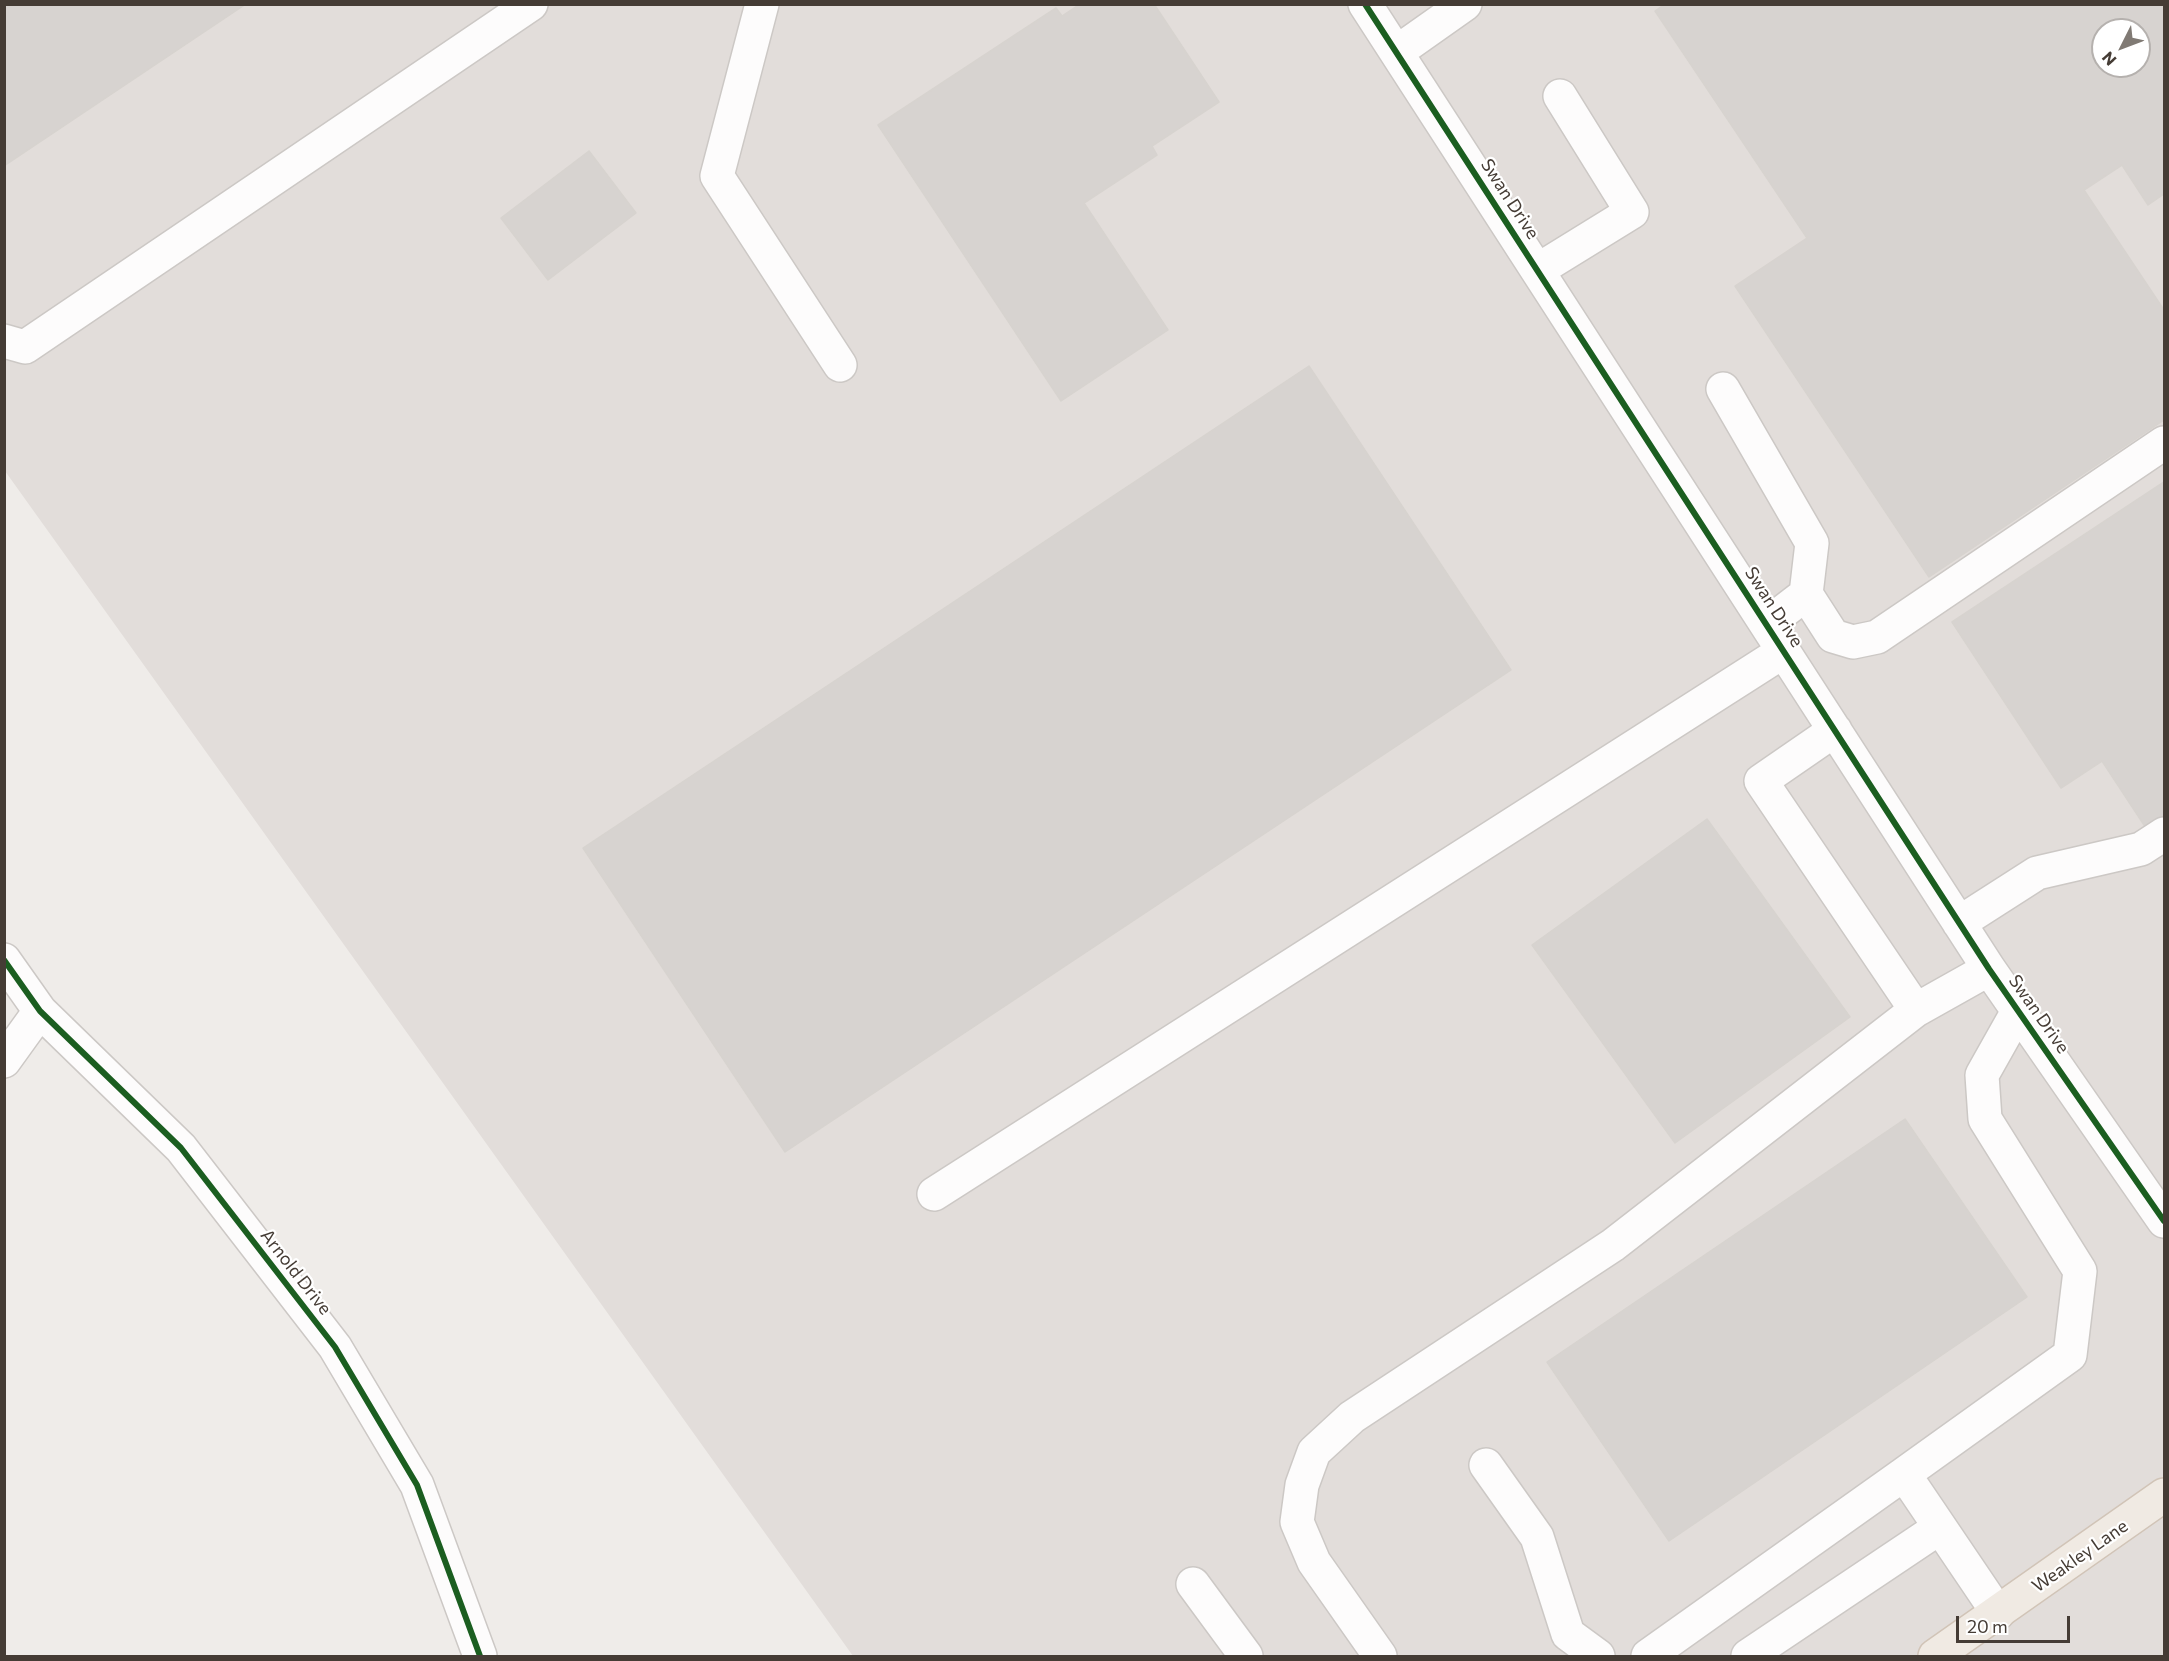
<!DOCTYPE html>
<style>
body{margin:0}
#map{position:relative;width:2169px;height:1661px;overflow:hidden;background:#efece9;font-family:Commissioner,sans-serif}
canvas{display:block}
.frame{position:absolute;inset:0;border:6px solid #453c35;pointer-events:none}
.north{position:absolute;left:2091px;top:18px;width:60px;height:60px;box-sizing:border-box;background:#fff;border:2px solid #b5b1ae;border-radius:50%;rotate:228deg;font-size:16px;font-weight:700;line-height:24px;text-align:center;color:#453c35}
.north::after{content:'';display:block;margin:auto;width:21px;height:27px;background:#807a74;clip-path:polygon(50% 0,100% 100%,50% 72%,0 100%)}
.scale{position:absolute;left:1956px;top:1616px;width:114px;height:27px;box-sizing:border-box;border:3px solid #453c35;border-top:0;padding-left:8px;font-size:18px;line-height:21px;white-space:nowrap;color:#453c35;-webkit-text-stroke:4px #fff;paint-order:stroke}
</style>
<div id="map">
<canvas width="2169" height="1661"></canvas>
<div class="frame"></div>
<div class="north">N</div>
<div class="scale">20 m</div>
</div>
<script>
const c = document.querySelector('canvas').getContext('2d');
c.lineJoin = 'round';
function paint(path, color) { c.fillStyle = color; c.fill(path, 'evenodd'); }
const poly = rows => new Path2D(rows.map(r => 'M' + r).join(''));
function trace(path, color, width, dash) { c.strokeStyle = color; c.lineWidth = width; c.lineCap = dash ? 'butt' : 'round'; c.setLineDash(dash || []); c.stroke(path); }
function drawText(font, color, halo, rows, align = 'center') {
  c.font = font + ' Commissioner,sans-serif'; c.lineWidth = 4.5; c.setLineDash([]); c.textBaseline = 'middle'; c.strokeStyle = halo; c.fillStyle = color; for (const [text, x, y, turn = 0] of rows) {
    c.save(); c.translate(x, y); c.rotate((+turn || 0) * Math.PI / 180); c.textAlign = isNaN(turn) ? turn : align; if (halo) c.strokeText(text, 0, 0); c.fillText(text, 0, 0); c.restore();
  }
}
paint(poly([
 [4,5,2164,5,2164,1656,853,1656,5,471],
 [2103,30,2139,30,2139,66,2103,66]
]), '#e2ddda');
const building = poly([
 [4,4,246,4,4,166,4,4],
 [1080,4,1154,4,1219,102,1152,146,1157,155,1084,203,1168,330,1061,401,878,125,1056,8,1062,16,1080,4],
 [1665,4,2164,4,2164,194,2148,205,2122,165,2084,190,2164,310,2164,420,1929,577,1735,286,1807,238,1655,11,1665,4],
 [2103,30,2139,30,2139,66,2103,66,2103,30],
 [589,151,636,213,548,280,501,218,589,151],
 [1309,366,1511,670,785,1152,583,848,1309,366],
 [2164,482,2164,816,2146,828,2102,761,2061,788,1952,622,2164,482],
 [1707,819,1850,1017,1675,1143,1532,945,1707,819],
 [1905,1119,2027,1297,1669,1541,1547,1362,1905,1119]
]);
paint(building, '#d7d3d0');
trace(building, '#d7d3cf', 1.5);
const minor = poly([
 [762,4,717,176,840,365],
 [1365,4,1989,969,2164,1221],
 [1397,52,1465,4],
 [1538,270,1632,212,1560,96],
 [4,341,25,347,531,4],
 [1723,389,1812,543,1806,594,1767,624],
 [1806,594,1833,636,1853,642,1877,637,2164,443],
 [1835,730,1761,781,1916,1010,1989,969],
 [1959,923,2037,873,2141,849,2164,834],
 [4,960,40,1011,181,1148,335,1347,417,1485,480,1656],
 [4,1061,40,1011],
 [934,1194,1784,651],
 [1486,1465,1537,1537,1568,1634,1598,1656],
 [1193,1584,1246,1656],
 [1998,1613,1904,1474,2070,1355,2080,1271,1985,1119,1982,1075,2018,1011],
 [1380,1656,1314,1562,1297,1522,1302,1485,1314,1452,1352,1417,1613,1245,1916,1010],
 [1648,1656,1904,1474],
 [1748,1656,1939,1528]
]);
const major = poly([
 [1935,1656,2164,1495]
]);
trace(minor, '#ccc8c5', 36);
trace(major, '#d1c4b7', 36);
trace(minor, '#fdfcfc', 33);
trace(major, '#f0eae3', 33);
trace(poly([
 [1365,4,1989,969,2164,1221],
 [4,960,40,1011,181,1148,335,1347,417,1485,480,1656]
]), '#1b5e20', 6);
drawText('18px', '#453c35', '#fff', [
 ["Swan Drive",1510,199,57],
 ["Swan Drive",1774,607,57],
 ["Swan Drive",2039,1014,55],
 ["Arnold Drive",296,1272,52],
 ["Weakley Lane",2080,1556,-35]
]);
</script>
